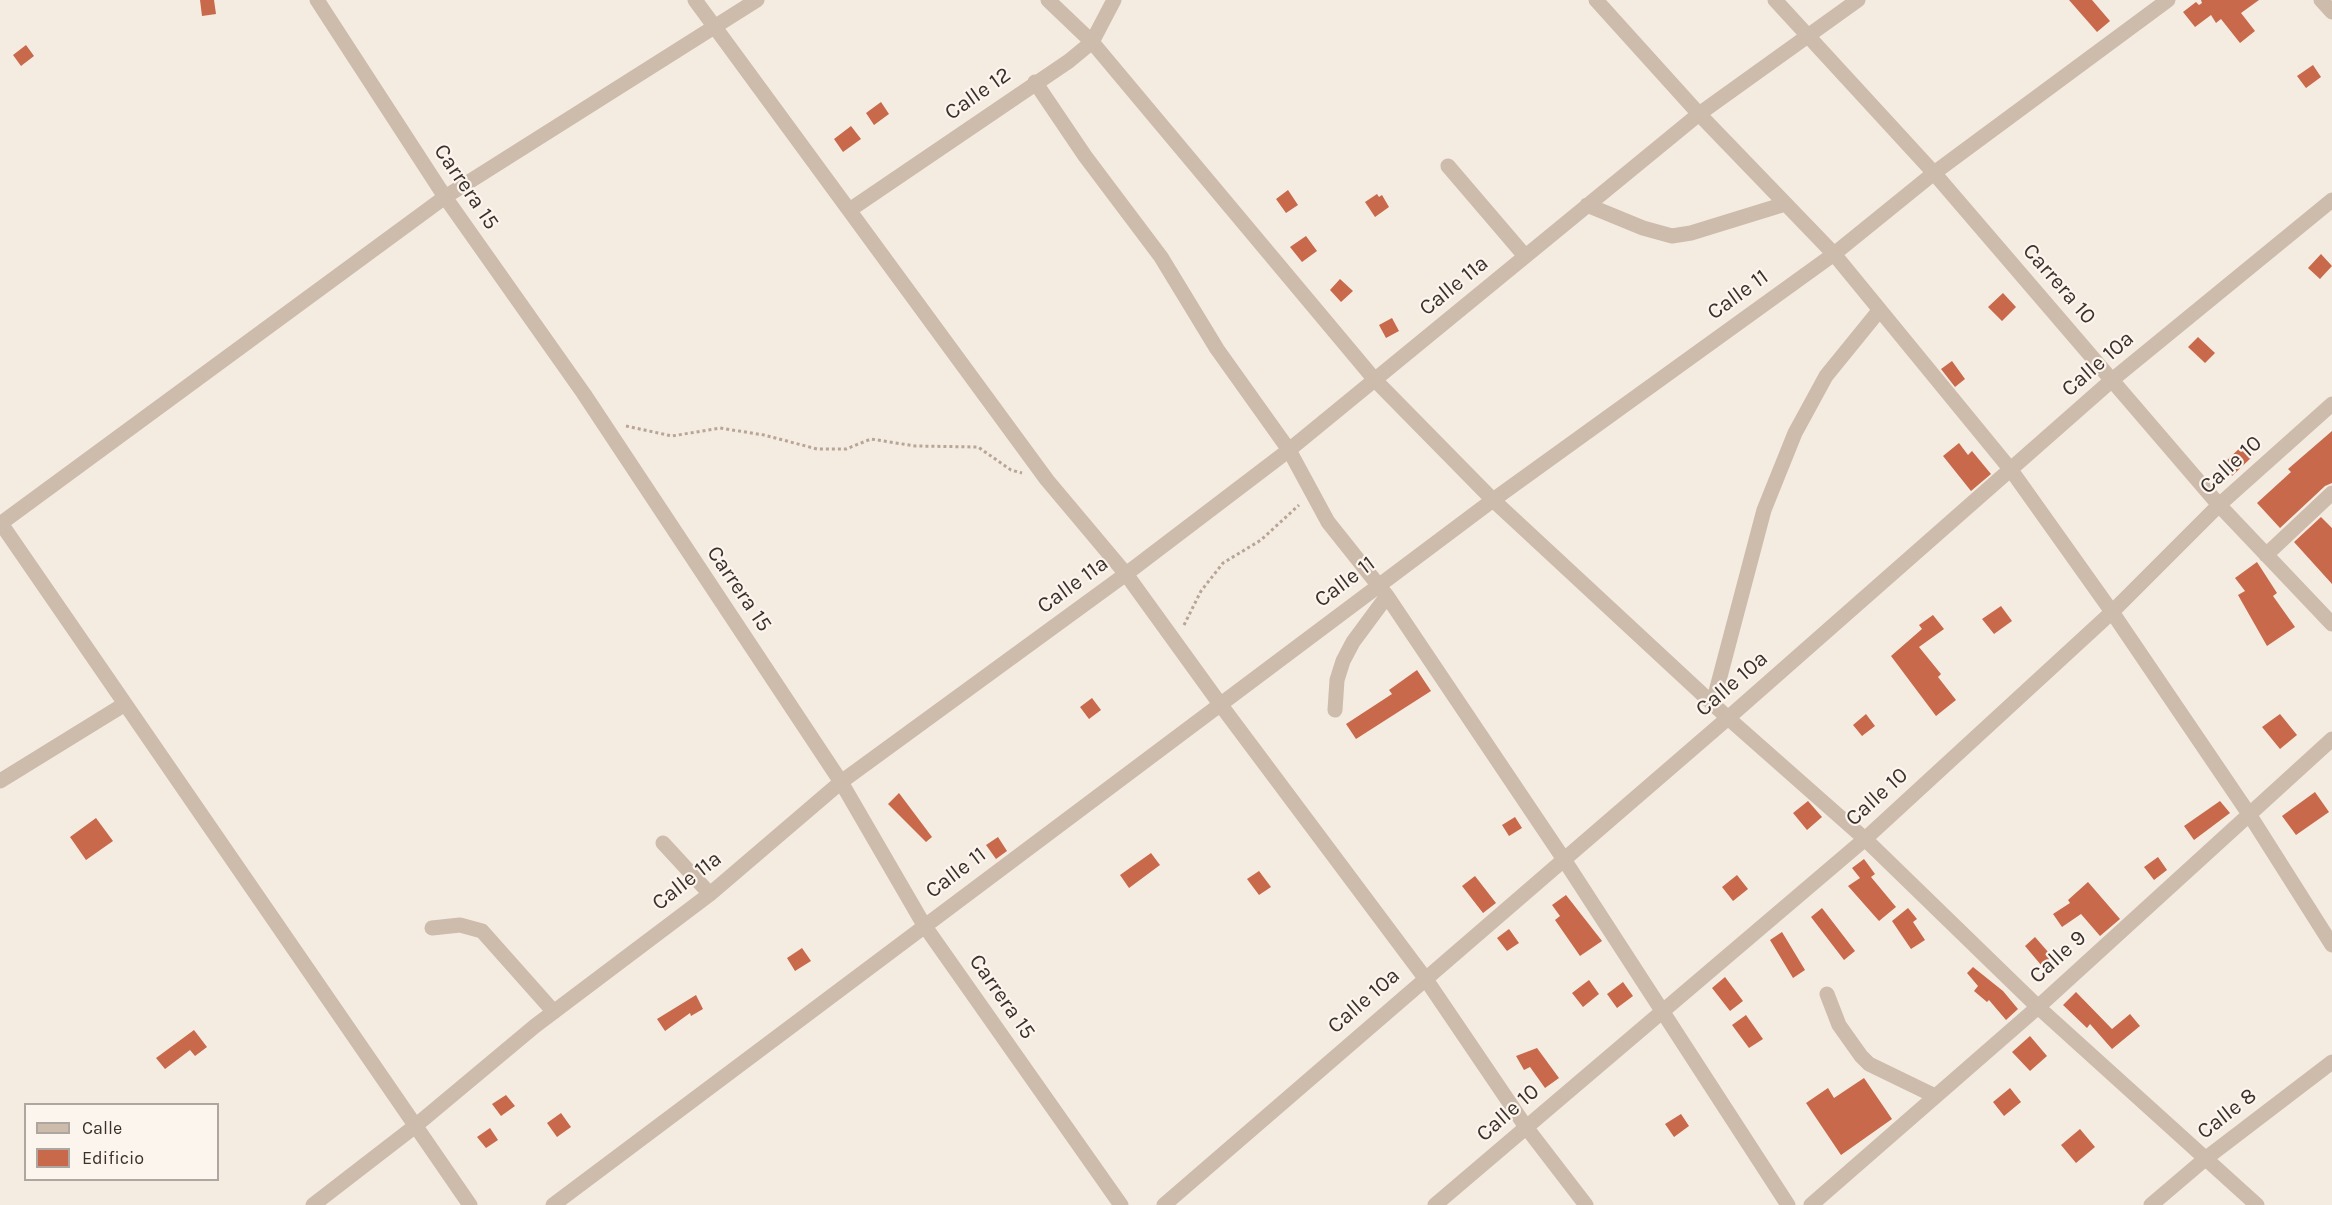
<!DOCTYPE html>
<style>
body{margin:0}
#map{position:relative;width:2332px;height:1205px;overflow:hidden;background:#f4ebe1;font-family:Karla,sans-serif}
canvas{display:block}
.legend{position:absolute;left:24px;top:1103px;width:195px;height:78px;box-sizing:border-box;background:#fbf5ee;border:2px solid #aea6a0;margin:0;padding:8px 10px;list-style:none;font-size:18px;color:#3b302b}
.legend li{display:flex;align-items:center;gap:12px;height:30px}
.legend b{width:30px;border:2px solid #aea6a0}
</style>
<div id="map">
<canvas width="2332" height="1205"></canvas>
<ul class="legend">
<li><b style="height:8px;background:#cdbbac"></b>Calle</li>
<li><b style="height:16px;background:#c8694b"></b>Edificio</li>
</ul>
</div>
<script>
const c = document.querySelector('canvas').getContext('2d');
c.lineJoin = 'round';
function paint(path, color) { c.fillStyle = color; c.fill(path, 'evenodd'); }
const poly = rows => new Path2D(rows.map(r => 'M' + r).join(''));
function trace(path, color, width, dash) { c.strokeStyle = color; c.lineWidth = width; c.lineCap = dash ? 'butt' : 'round'; c.setLineDash(dash || []); c.stroke(path); }
function drawText(font, color, halo, rows, align = 'center') {
  c.font = font + ' Karla,sans-serif'; c.lineWidth = 4.5; c.setLineDash([]); c.textBaseline = 'middle'; c.strokeStyle = halo; c.fillStyle = color; for (const [text, x, y, turn = 0] of rows) {
    c.save(); c.translate(x, y); c.rotate((+turn || 0) * Math.PI / 180); c.textAlign = isNaN(turn) ? turn : align; if (halo) c.strokeText(text, 0, 0); c.fillText(text, 0, 0); c.restore();
  }
}
paint(poly([
 [200,0,214,0,216,14,202,16],
 [2069,0,2092,0,2110,21,2097,32],
 [2201,0,2259,0,2241,13,2255,31,2240,43,2221,19,2216,23,2211,15,2195,27,2183,12,2196,2,2199,5,2202,3],
 [26,45,34,56,21,66,13,55],
 [2313,65,2321,77,2306,88,2297,76],
 [881,102,889,114,874,125,866,113],
 [851,126,861,139,843,152,834,139],
 [1288,190,1298,205,1286,213,1276,199],
 [1377,194,1379,197,1382,195,1389,207,1375,217,1365,202],
 [1306,236,1317,251,1302,262,1290,247],
 [2321,254,2332,266,2320,279,2308,268],
 [1340,279,1353,291,1341,302,1330,290],
 [2003,293,2016,307,2002,321,1988,307],
 [1392,318,1399,331,1386,338,1379,325],
 [2198,337,2215,353,2205,363,2188,347],
 [1952,361,1965,379,1955,387,1941,369],
 [2332,431,2332,483,2325,486,2280,528,2257,503,2291,472,2288,469],
 [1959,443,1968,455,1972,451,1991,474,1971,491,1943,456],
 [2244,444,2254,455,2232,476,2222,465],
 [2321,517,2332,528,2332,584,2294,542],
 [2257,562,2277,593,2273,596,2295,627,2267,646,2238,595,2245,591,2235,578],
 [2001,606,2012,621,1994,634,1982,619],
 [1933,615,1944,629,1919,647,1941,674,1938,677,1956,700,1936,716,1891,656,1922,629,1919,625],
 [1417,670,1431,691,1356,739,1346,724,1392,694,1389,690],
 [1092,698,1101,710,1089,719,1080,707],
 [1866,714,1875,726,1862,736,1853,725],
 [2280,714,2297,735,2280,749,2262,727],
 [2315,792,2329,812,2296,835,2282,816],
 [899,793,932,837,926,842,888,804],
 [1808,801,1822,817,1807,830,1793,813],
 [2220,801,2230,813,2194,840,2184,826],
 [1515,817,1522,828,1509,836,1502,825],
 [96,818,113,841,86,860,70,837],
 [998,837,1007,851,996,859,986,845],
 [1151,853,1160,865,1129,888,1120,875],
 [2158,857,2167,870,2154,880,2144,867],
 [1864,859,1875,874,1871,877,1896,907,1879,921,1848,886,1860,878,1852,868],
 [1259,871,1271,887,1259,895,1247,879],
 [1737,875,1748,889,1733,901,1722,887],
 [1475,876,1496,903,1483,913,1462,886],
 [2088,882,2120,919,2100,936,2081,914,2062,927,2053,914,2070,903,2068,900],
 [1566,895,1602,941,1580,956,1555,920,1560,916,1552,905],
 [1822,908,1855,951,1844,960,1811,917],
 [1908,908,1917,919,1913,922,1925,940,1911,949,1892,921],
 [1509,929,1519,943,1507,951,1497,938],
 [1782,932,1805,970,1793,978,1770,940],
 [2035,937,2049,953,2049,959,2041,965,2025,946],
 [802,948,811,961,795,971,787,958],
 [1973,967,2003,991,2018,1009,2006,1020,1989,1000,1987,1002,1974,991,1978,986,1967,973],
 [1725,977,1743,1001,1730,1011,1712,988],
 [1589,980,1599,994,1583,1007,1572,993],
 [1623,982,1633,996,1617,1008,1607,994],
 [2076,992,2112,1029,2130,1014,2140,1026,2112,1049,2090,1024,2087,1028,2063,1005],
 [696,995,703,1009,691,1016,690,1013,665,1031,657,1019],
 [1746,1015,1763,1039,1749,1048,1732,1025],
 [194,1030,207,1047,195,1056,190,1050,165,1069,156,1058],
 [2030,1036,2047,1056,2030,1071,2012,1052],
 [1537,1048,1559,1078,1545,1088,1530,1067,1524,1070,1516,1056],
 [1864,1078,1892,1119,1841,1155,1806,1103,1828,1088,1834,1098],
 [2010,1088,2021,1102,2004,1116,1993,1102],
 [506,1095,515,1106,501,1116,492,1104],
 [561,1113,571,1127,557,1137,547,1123],
 [1681,1114,1689,1126,1674,1137,1665,1124],
 [490,1128,498,1140,486,1148,477,1137],
 [2080,1129,2095,1147,2076,1163,2061,1145]
]), '#c8694b');
trace(poly([
 [626,426,672,436,720,428,764,435,817,449,846,449,871,439,915,446,978,447,1011,470,1022,473],
 [1184,625,1201,591,1223,563,1261,540,1299,505]
]), '#b9a596', 3, [3, 3]);
trace(poly([
 [317,0,445,197,584,394,841,782,924,925,1121,1205],
 [695,0,1047,480,1126,574,1220,704,1425,978,1526,1127,1586,1205],
 [1048,0,1092,42,1375,380,1493,500,1728,718,1865,839,2038,1007,2257,1205],
 [1596,0,1699,114,1834,254,2011,470,2112,612,2249,814,2332,945],
 [1775,0,1934,173,2219,505,2332,624],
 [2321,0,2332,12],
 [1035,82,1085,156,1161,257,1217,349,1289,450,1328,522,1387,596,1563,858,1788,1205],
 [1448,166,1525,256],
 [1587,205,1643,228,1672,236,1691,233,1785,204],
 [851,209,1069,61,1092,42,1114,0],
 [0,522,470,1205],
 [0,524,445,197,757,0],
 [2266,555,2332,493],
 [1713,703,1764,510,1795,433,1826,376,1878,312],
 [1335,710,1337,680,1343,661,1353,642,1387,596],
 [0,781,125,704],
 [663,843,710,894],
 [432,928,460,925,482,931,554,1012],
 [1827,994,1839,1025,1861,1056,1869,1064,1935,1096],
 [313,1205,414,1127,535,1026,710,894,841,782,1126,574,1289,450,1699,114,1858,0],
 [553,1205,1493,500,1834,254,1934,173,2168,0],
 [1164,1205,1728,718,2112,380,2332,200],
 [1435,1205,1865,839,2112,612,2219,505,2332,404],
 [1811,1205,2038,1007,2332,739],
 [2151,1205,2205,1159,2332,1062]
]), '#cdbbac', 15);
drawText('22px', '#3b302b', '#fbf5ee', [
 ["Calle 12",978,94,-35],
 ["Carrera 15",466,187,56],
 ["Carrera 10",2059,284,49],
 ["Calle 11a",1454,286,-39],
 ["Calle 11",1738,295,-36],
 ["Calle 10a",2098,364,-41],
 ["Calle 10",2231,465,-42],
 ["Calle 11",1345,582,-37],
 ["Calle 11a",1073,585,-36],
 ["Carrera 15",739,589,56],
 ["Calle 10a",1732,684,-41],
 ["Calle 10",1877,797,-42],
 ["Calle 11",956,873,-37],
 ["Calle 11a",687,881,-38],
 ["Calle 9",2058,957,-42],
 ["Carrera 15",1002,997,55],
 ["Calle 10a",1364,1001,-41],
 ["Calle 10",1508,1113,-41],
 ["Calle 8",2227,1114,-38]
]);
</script>
